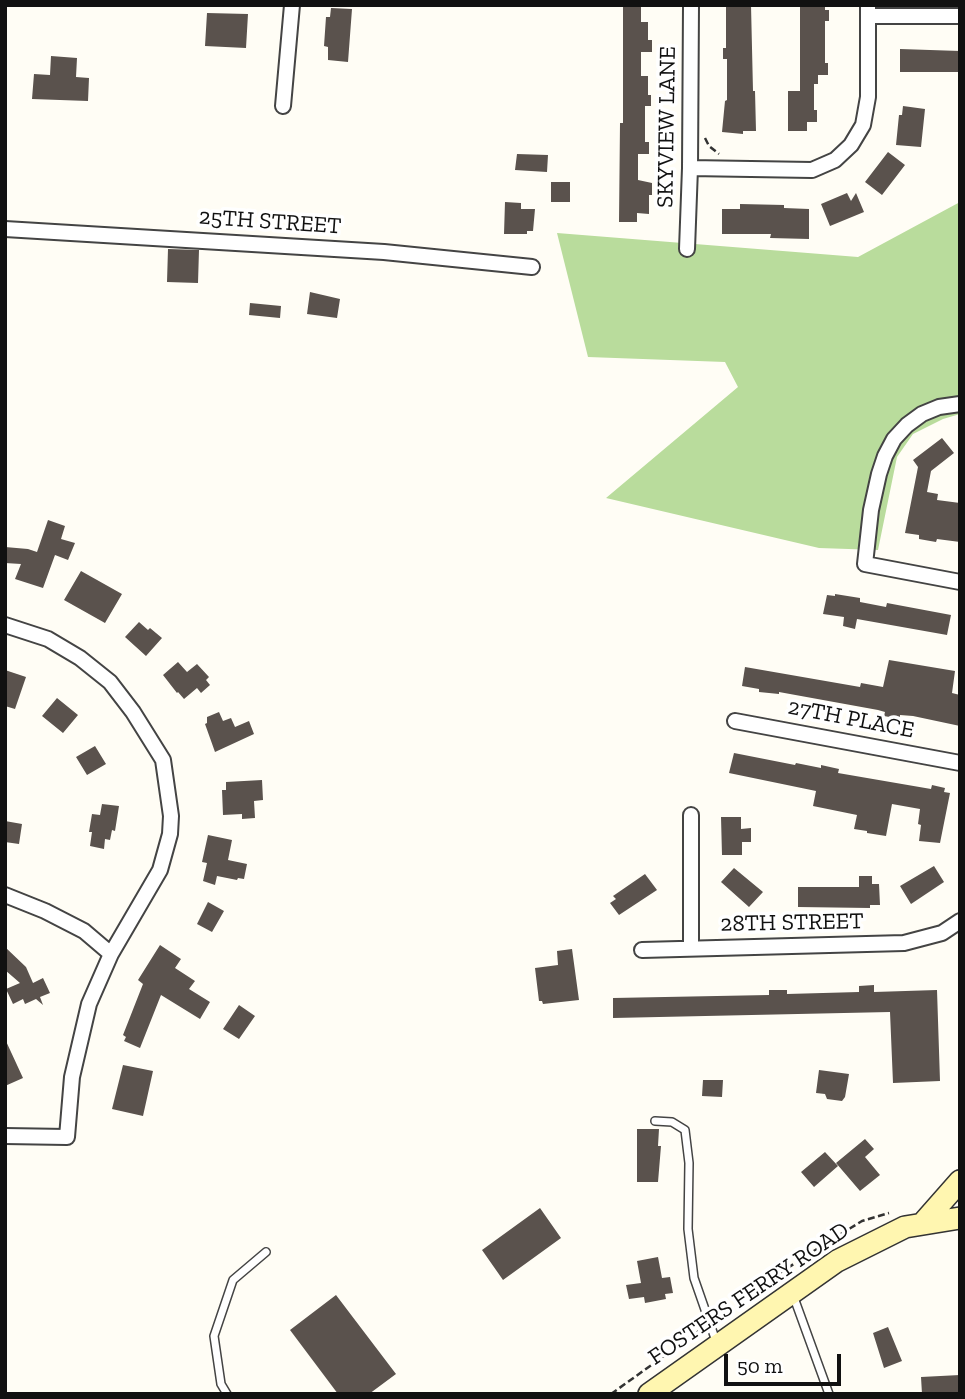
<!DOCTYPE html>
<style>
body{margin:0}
#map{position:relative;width:965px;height:1399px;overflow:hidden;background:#fffdf5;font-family:"Zilla Slab",serif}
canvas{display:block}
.frame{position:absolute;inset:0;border:7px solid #111;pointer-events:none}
.scale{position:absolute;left:724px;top:1354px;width:117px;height:32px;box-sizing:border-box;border:4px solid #111;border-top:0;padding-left:9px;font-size:21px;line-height:24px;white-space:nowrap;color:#111;-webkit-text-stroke:5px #fff;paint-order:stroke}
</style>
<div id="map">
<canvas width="965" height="1399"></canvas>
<div class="frame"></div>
<div class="scale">50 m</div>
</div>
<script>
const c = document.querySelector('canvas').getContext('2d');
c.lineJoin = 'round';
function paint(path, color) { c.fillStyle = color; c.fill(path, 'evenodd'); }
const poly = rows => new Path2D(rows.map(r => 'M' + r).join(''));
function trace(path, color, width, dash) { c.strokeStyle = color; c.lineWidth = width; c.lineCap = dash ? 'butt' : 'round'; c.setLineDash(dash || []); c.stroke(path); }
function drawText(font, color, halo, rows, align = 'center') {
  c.font = font + ' "Zilla Slab",serif'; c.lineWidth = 7; c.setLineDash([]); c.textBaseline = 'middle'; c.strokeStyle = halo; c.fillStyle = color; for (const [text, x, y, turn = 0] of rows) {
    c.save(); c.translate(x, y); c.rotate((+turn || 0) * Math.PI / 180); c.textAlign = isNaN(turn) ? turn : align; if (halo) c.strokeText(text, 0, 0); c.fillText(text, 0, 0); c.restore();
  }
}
paint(poly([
 [960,202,960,414,943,419,913,434,897,457,878,550,819,548,606,498,738,387,725,362,588,357,557,233,858,257]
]), '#b9dc9c');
paint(poly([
 [623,5,641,5,641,22,648,22,648,40,652,40,652,52,641,52,641,76,648,76,648,95,651,95,651,106,645,106,645,142,649,142,649,154,638,154,638,180,652,183,652,195,649,195,649,214,637,213,637,222,619,222,620,123,623,123],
 [726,5,751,5,753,91,755,91,756,131,743,131,743,134,722,132,725,101,727,100,727,59,723,59,723,48,726,48],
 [800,5,825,5,825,10,829,10,829,21,825,21,825,63,828,63,828,75,818,75,818,84,814,84,814,110,817,110,817,122,807,122,807,131,788,131,788,91,800,91],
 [331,8,352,9,348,62,328,60,328,47,324,46,326,17,330,17],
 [207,13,248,14,246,48,205,46],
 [900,49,960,51,960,72,900,72],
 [51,56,77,58,76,77,89,78,88,101,32,99,34,74,50,75],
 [903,106,925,109,921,147,896,145,899,115,902,115],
 [888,152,905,165,882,195,865,182],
 [517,154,548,155,547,172,515,170],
 [551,182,570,182,570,202,551,202],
 [847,193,851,201,856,193,864,212,830,226,821,204],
 [505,202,521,203,521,209,535,209,533,231,527,231,527,234,504,234],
 [740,204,784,205,784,208,809,209,809,239,770,238,771,234,722,234,722,209,740,209],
 [168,249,199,250,198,283,167,282],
 [310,292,340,299,337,318,307,314],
 [250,303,281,306,280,318,249,315],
 [942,438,954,453,931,471,927,492,938,494,937,500,960,503,960,542,937,539,936,542,919,539,919,535,905,533,918,467,913,460],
 [48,520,65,526,61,539,75,543,68,560,55,555,43,588,15,579,21,564,5,563,5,547,28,549,37,552],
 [81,571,122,594,105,623,64,600],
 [835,594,860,598,860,602,886,607,887,603,951,615,947,635,857,619,855,629,843,626,844,617,823,614,827,595,835,596],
 [139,622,148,630,150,628,162,638,146,656,125,637],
 [889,660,955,671,952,693,960,695,960,726,913,716,900,715,900,719,884,716,885,712,878,710,779,692,779,694,759,692,759,689,742,686,745,667,860,687,861,683,883,687],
 [178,662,187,672,197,664,209,677,206,680,210,685,201,693,197,688,184,699,178,692,177,693,163,675],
 [5,670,26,677,15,709,5,706],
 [57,698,78,715,63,733,42,716],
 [219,712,223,721,231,718,235,727,249,721,254,734,215,752,205,724,207,723,207,717],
 [95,746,106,764,87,775,76,757],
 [734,753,795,765,796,763,821,768,821,765,839,769,838,773,931,789,932,785,945,788,944,792,950,793,940,843,919,841,921,825,918,824,920,809,892,804,886,836,867,833,867,831,854,829,857,815,813,806,816,791,729,773],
 [262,780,263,800,254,801,255,818,242,819,242,814,223,815,222,790,226,790,226,782],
 [102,804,119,806,115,831,112,830,110,840,105,839,104,849,90,846,92,832,89,832,92,814,100,815],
 [721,817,741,817,741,829,751,828,751,842,742,842,742,855,722,855],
 [5,821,22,824,19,844,5,842],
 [208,835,232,840,228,860,247,864,244,879,238,878,237,880,217,876,215,885,203,881,207,863,202,862],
 [934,866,944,882,911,904,900,886],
 [734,868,763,892,749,907,721,882],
 [645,874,657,890,619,915,610,903,616,899,613,896],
 [859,876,872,876,872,884,879,884,880,905,870,905,870,908,798,907,798,887,859,887],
 [208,902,224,911,212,932,197,924],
 [160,945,181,959,175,968,195,981,189,989,210,1002,200,1019,161,995,140,1048,124,1041,126,1037,123,1035,143,984,138,980],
 [5,947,26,967,33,983,43,978,50,993,40,997,43,1005,36,999,25,1004,23,999,13,1004,6,989,20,983,5,970],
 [572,949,579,1000,543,1004,542,1001,539,1001,535,968,558,965,557,951],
 [874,985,874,992,937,990,940,1081,893,1083,890,1012,613,1018,613,998,769,995,769,990,787,990,787,994,859,992,859,986],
 [239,1005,255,1016,239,1039,223,1029],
 [5,1039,23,1078,5,1086],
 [123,1065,153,1071,143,1116,112,1109],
 [819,1070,849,1074,845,1097,842,1101,827,1099,825,1094,816,1093],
 [703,1080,723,1080,722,1097,702,1096],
 [637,1129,659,1129,658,1146,661,1146,658,1182,637,1182],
 [865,1139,874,1149,865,1157,880,1175,860,1191,836,1163],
 [825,1152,838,1166,814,1187,801,1172],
 [540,1208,561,1238,503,1280,482,1250],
 [658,1257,662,1278,670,1277,673,1293,665,1294,666,1299,645,1303,644,1297,629,1299,626,1285,641,1283,637,1261],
 [336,1295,396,1374,369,1394,338,1394,290,1330],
 [888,1327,902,1361,884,1368,873,1333],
 [960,1375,960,1394,922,1394,921,1377]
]), '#5a524d');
const lane = poly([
 [655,1121,672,1122,685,1130,689,1163,688,1229,694,1278,717,1344],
 [793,1295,829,1394],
 [227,1394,221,1384,214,1336,233,1280,266,1252]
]);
const street = poly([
 [868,16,960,16],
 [283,106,292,5],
 [690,168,812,170,835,160,851,145,863,125,868,97,868,5],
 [5,229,384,252,532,267],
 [687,249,690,168,691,5],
 [960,404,939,407,922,414,907,425,894,439,885,456,879,474,871,510,865,564,960,582],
 [5,625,48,639,80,658,110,682,133,712,163,760,171,816,170,834,160,870,111,954,89,1004,72,1077,67,1137,5,1136],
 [735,721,960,763],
 [5,895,45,911,84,931,111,954],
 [691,948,691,815],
 [642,950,904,943,942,933,960,921]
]);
const secondary = poly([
 [923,1223,960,1181],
 [649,1394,837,1261,905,1227,960,1218]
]);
trace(lane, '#444', 10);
trace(street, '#444', 18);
trace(secondary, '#333', 24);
trace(poly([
 [705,138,709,146,719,154],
 [719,1317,775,1276,836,1237,862,1221,889,1213],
 [611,1394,699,1331]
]), '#333', 2.5, [7, 3.5]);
trace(lane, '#fff', 7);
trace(street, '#fff', 14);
trace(secondary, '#fff6b0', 21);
drawText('23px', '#111', '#fff', [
 ["SKYVIEW LANE",667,127,-89],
 ["25TH STREET",270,222,4],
 ["27TH PLACE",851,719,11],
 ["28TH STREET",792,923,-1],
 ["FOSTERS FERRY ROAD",749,1294,-34]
]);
</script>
